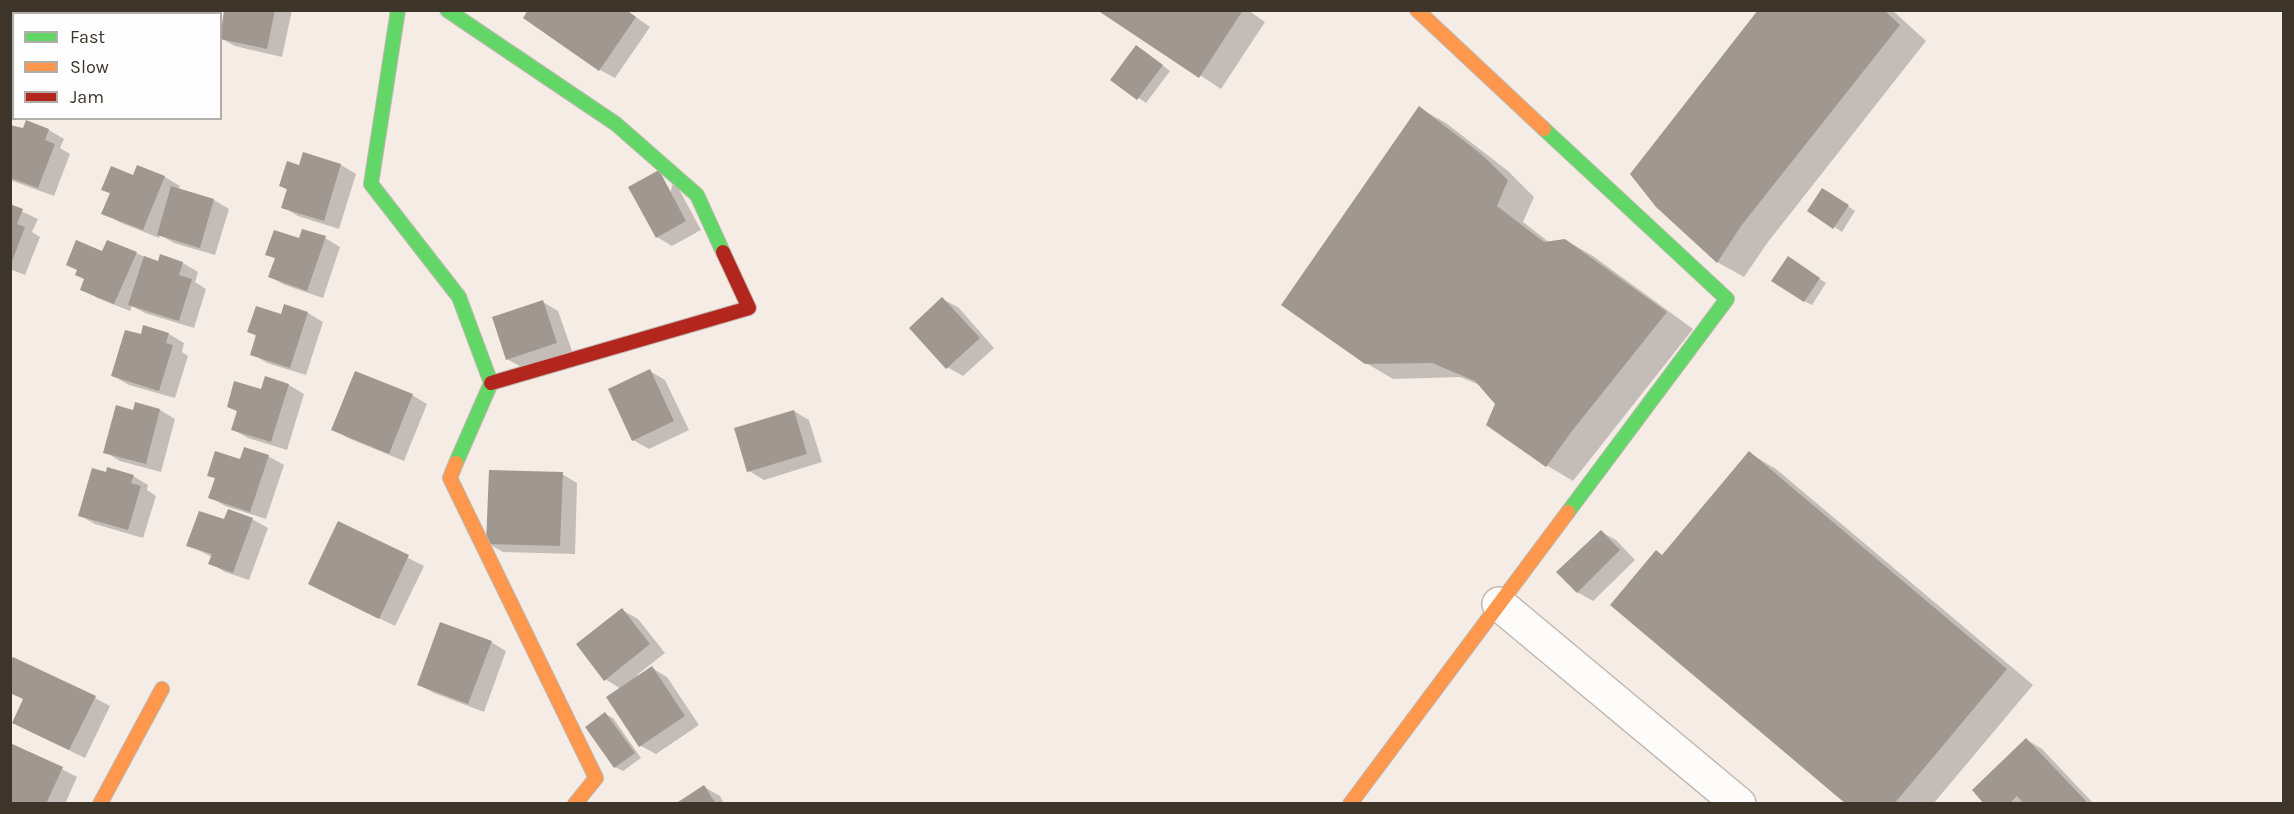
<!DOCTYPE html>
<style>
body{margin:0}
#map{position:relative;width:2294px;height:814px;overflow:hidden;background:#f5ede5;font-family:Karla,sans-serif}
canvas{display:block}
.frame{position:absolute;inset:0;border:12px solid #3e352a;pointer-events:none}
.legend{position:absolute;left:12px;top:12px;width:210px;height:108px;box-sizing:border-box;background:#fefefe;border:2px solid #b1aea9;margin:0;padding:8px 10px;list-style:none;font-size:18px;color:#3e352a}
.legend li{display:flex;align-items:center;gap:12px;height:30px}
.legend b{width:30px;border:2px solid #b1aea9}
</style>
<div id="map">
<canvas width="2294" height="814"></canvas>
<div class="frame"></div>
<ul class="legend">
<li><b style="height:8px;background:#63d668"></b>Fast</li>
<li><b style="height:8px;background:#ff974d"></b>Slow</li>
<li><b style="height:8px;background:#b3261e"></b>Jam</li>
</ul>
</div>
<script>
const c = document.querySelector('canvas').getContext('2d');
c.lineJoin = 'round';
function paint(path, color) { c.fillStyle = color; c.fill(path, 'evenodd'); }
const poly = rows => new Path2D(rows.map(r => 'M' + r).join(''));
function trace(path, color, width, dash) { c.strokeStyle = color; c.lineWidth = width; c.lineCap = dash ? 'butt' : 'round'; c.setLineDash(dash || []); c.stroke(path); }
paint(poly([
 [225,10,292,10,282,57,235,46,220,38],
 [626,10,650,27,615,78,600,70],
 [1100,10,1248,10,1265,22,1221,89],
 [1759,10,1892,10,1926,41,1768,242,1744,277,1717,262],
 [1144,51,1170,71,1146,103,1113,80],
 [1419,108,1446,123,1508,171,1534,197,1523,222,1550,243,1565,240,1593,256,1693,329,1573,481,1546,465,1482,386,1460,377,1393,379,1366,363],
 [10,129,49,130,64,139,60,148,70,154,54,196,10,180],
 [304,154,341,165,356,174,339,229,298,216,283,207,288,190,281,186,301,167],
 [138,167,165,177,180,186,178,189,214,200,229,209,215,255,174,243,160,235,159,238,119,222,103,213,111,194,103,190,134,177],
 [674,180,701,230,672,246,657,237],
 [1830,194,1855,211,1842,232,1809,211],
 [10,206,38,219,32,232,40,237,25,275,10,269],
 [325,238,340,247,323,298,285,285,270,277,276,259,267,254,300,240],
 [103,253,136,253,159,263,161,256,183,263,198,272,195,282,206,289,194,328,145,313,132,306,130,311,97,298,82,289],
 [1795,263,1826,283,1812,305,1804,301],
 [942,299,958,307,994,348,963,376,947,367],
 [543,302,558,311,572,351,523,368,507,359],
 [285,306,308,313,323,322,306,375,267,363,252,354,258,337,249,332,282,316],
 [144,327,169,334,184,343,182,352,188,356,175,398,129,385,113,376,142,336],
 [650,371,665,380,689,430,649,449,633,440],
 [266,378,289,385,304,394,287,450,248,438,232,429,238,412,228,406,262,391],
 [412,395,427,404,404,461,348,438,333,429],
 [136,404,160,410,175,419,161,472,120,461,105,452,134,412],
 [794,411,809,420,822,462,764,480,749,471],
 [1749,453,1776,469,2033,685,1933,804,1849,804,1663,556],
 [268,456,284,465,266,519,225,506,210,497,216,479,209,475,241,461],
 [107,474,133,476,148,485,147,490,156,496,143,538,95,524,79,515],
 [562,474,577,483,575,554,503,552,487,543],
 [252,519,268,528,249,580,225,572,210,563,212,557,188,545,225,521],
 [338,523,424,566,395,626,310,584],
 [1601,532,1616,540,1635,560,1593,601,1577,592],
 [622,610,638,619,665,653,637,675,639,677,652,668,667,677,699,725,656,754,641,746,621,689,605,679],
 [491,642,506,651,484,712,434,693,419,685],
 [95,698,110,706,85,758,29,731],
 [605,714,613,718,641,758,623,771,615,767],
 [2027,740,2042,749,2094,804,1986,804],
 [62,769,77,777,65,804,10,804],
 [704,787,720,796,724,804,678,804]
]), '#0003');
paint(poly([
 [224,10,275,10,267,49,220,39],
 [528,10,626,10,636,17,599,71,523,18],
 [1097,10,1243,10,1199,78],
 [1758,10,1884,10,1900,25,1741,226,1717,263,1656,207,1630,174],
 [1136,45,1163,65,1137,100,1110,80],
 [1419,106,1481,154,1508,180,1497,206,1544,242,1565,239,1667,312,1572,431,1546,467,1486,425,1495,404,1475,381,1432,363,1365,364,1281,305],
 [26,120,49,129,45,140,55,144,38,188,10,178,10,125,23,128],
 [303,152,341,164,324,221,281,208,287,189,279,186,287,161,299,165],
 [137,165,165,176,143,230,101,214,110,193,101,190,111,166,133,175],
 [659,170,686,221,656,238,628,187],
 [171,186,214,199,200,248,157,235],
 [1822,188,1849,205,1833,229,1807,211],
 [10,204,23,209,17,224,25,227,11,264],
 [302,229,326,236,307,291,268,277,275,258,265,255,274,230,299,238],
 [76,240,102,251,107,240,137,252,114,304,80,290,84,279,75,275,77,270,66,265],
 [160,254,183,262,179,275,192,279,179,321,128,305,144,256,158,261],
 [1788,256,1820,278,1804,302,1771,281],
 [942,297,980,338,946,369,909,328],
 [543,300,557,343,506,360,492,317],
 [284,304,308,312,290,368,250,355,256,335,247,332,256,306,281,314],
 [143,325,169,333,166,343,173,345,159,391,111,376,125,330,141,334],
 [650,369,674,421,632,441,608,389],
 [355,371,413,394,389,454,331,430],
 [265,376,289,384,271,442,231,430,237,411,227,407,234,381,261,389],
 [135,402,160,409,146,464,103,453,116,405,133,410],
 [794,410,807,454,747,472,734,428],
 [244,447,269,455,250,512,208,498,215,478,207,476,215,451,240,459],
 [1749,451,2007,669,1894,804,1846,804,1610,605,1656,550,1662,555],
 [107,467,134,475,131,483,141,486,128,530,78,516,92,468,106,472],
 [489,470,563,472,560,546,486,544],
 [228,509,253,518,233,573,208,564,212,554,186,546,199,511,224,519],
 [338,521,409,555,379,619,308,584],
 [1601,530,1620,550,1577,593,1556,572],
 [622,608,650,644,604,681,576,644],
 [440,622,492,641,468,704,417,685],
 [13,657,96,696,69,750,12,723,23,699,10,693,10,662],
 [652,666,685,716,639,747,606,697],
 [605,712,635,753,614,768,585,727],
 [2026,738,2086,801,2083,804,2024,804,2017,796,2009,804,1984,804,1972,790],
 [10,743,63,767,46,804,10,804],
 [704,785,716,804,675,804]
]), '#a09890');
const street = poly([
 [1499,604,1739,804]
]);
const fast = poly([
 [398,10,371,184,459,297,491,383,456,463],
 [447,10,616,124,697,195,723,252],
 [1544,129,1727,299,1568,512]
]);
const slow = poly([
 [1417,10,1544,129],
 [456,463,450,478,596,778,575,804],
 [100,804,162,689],
 [1350,804,1568,512]
]);
const jam = poly([
 [491,383,749,308,723,252]
]);
trace(street, '#c0b8b0', 36);
trace(fast, '#c0b8b0', 16);
trace(slow, '#c0b8b0', 16);
trace(jam, '#c0b8b0', 16);
trace(street, '#fefcfb', 33);
trace(fast, '#63d668', 14);
trace(slow, '#ff974d', 14);
trace(jam, '#b3261e', 14);
</script>
